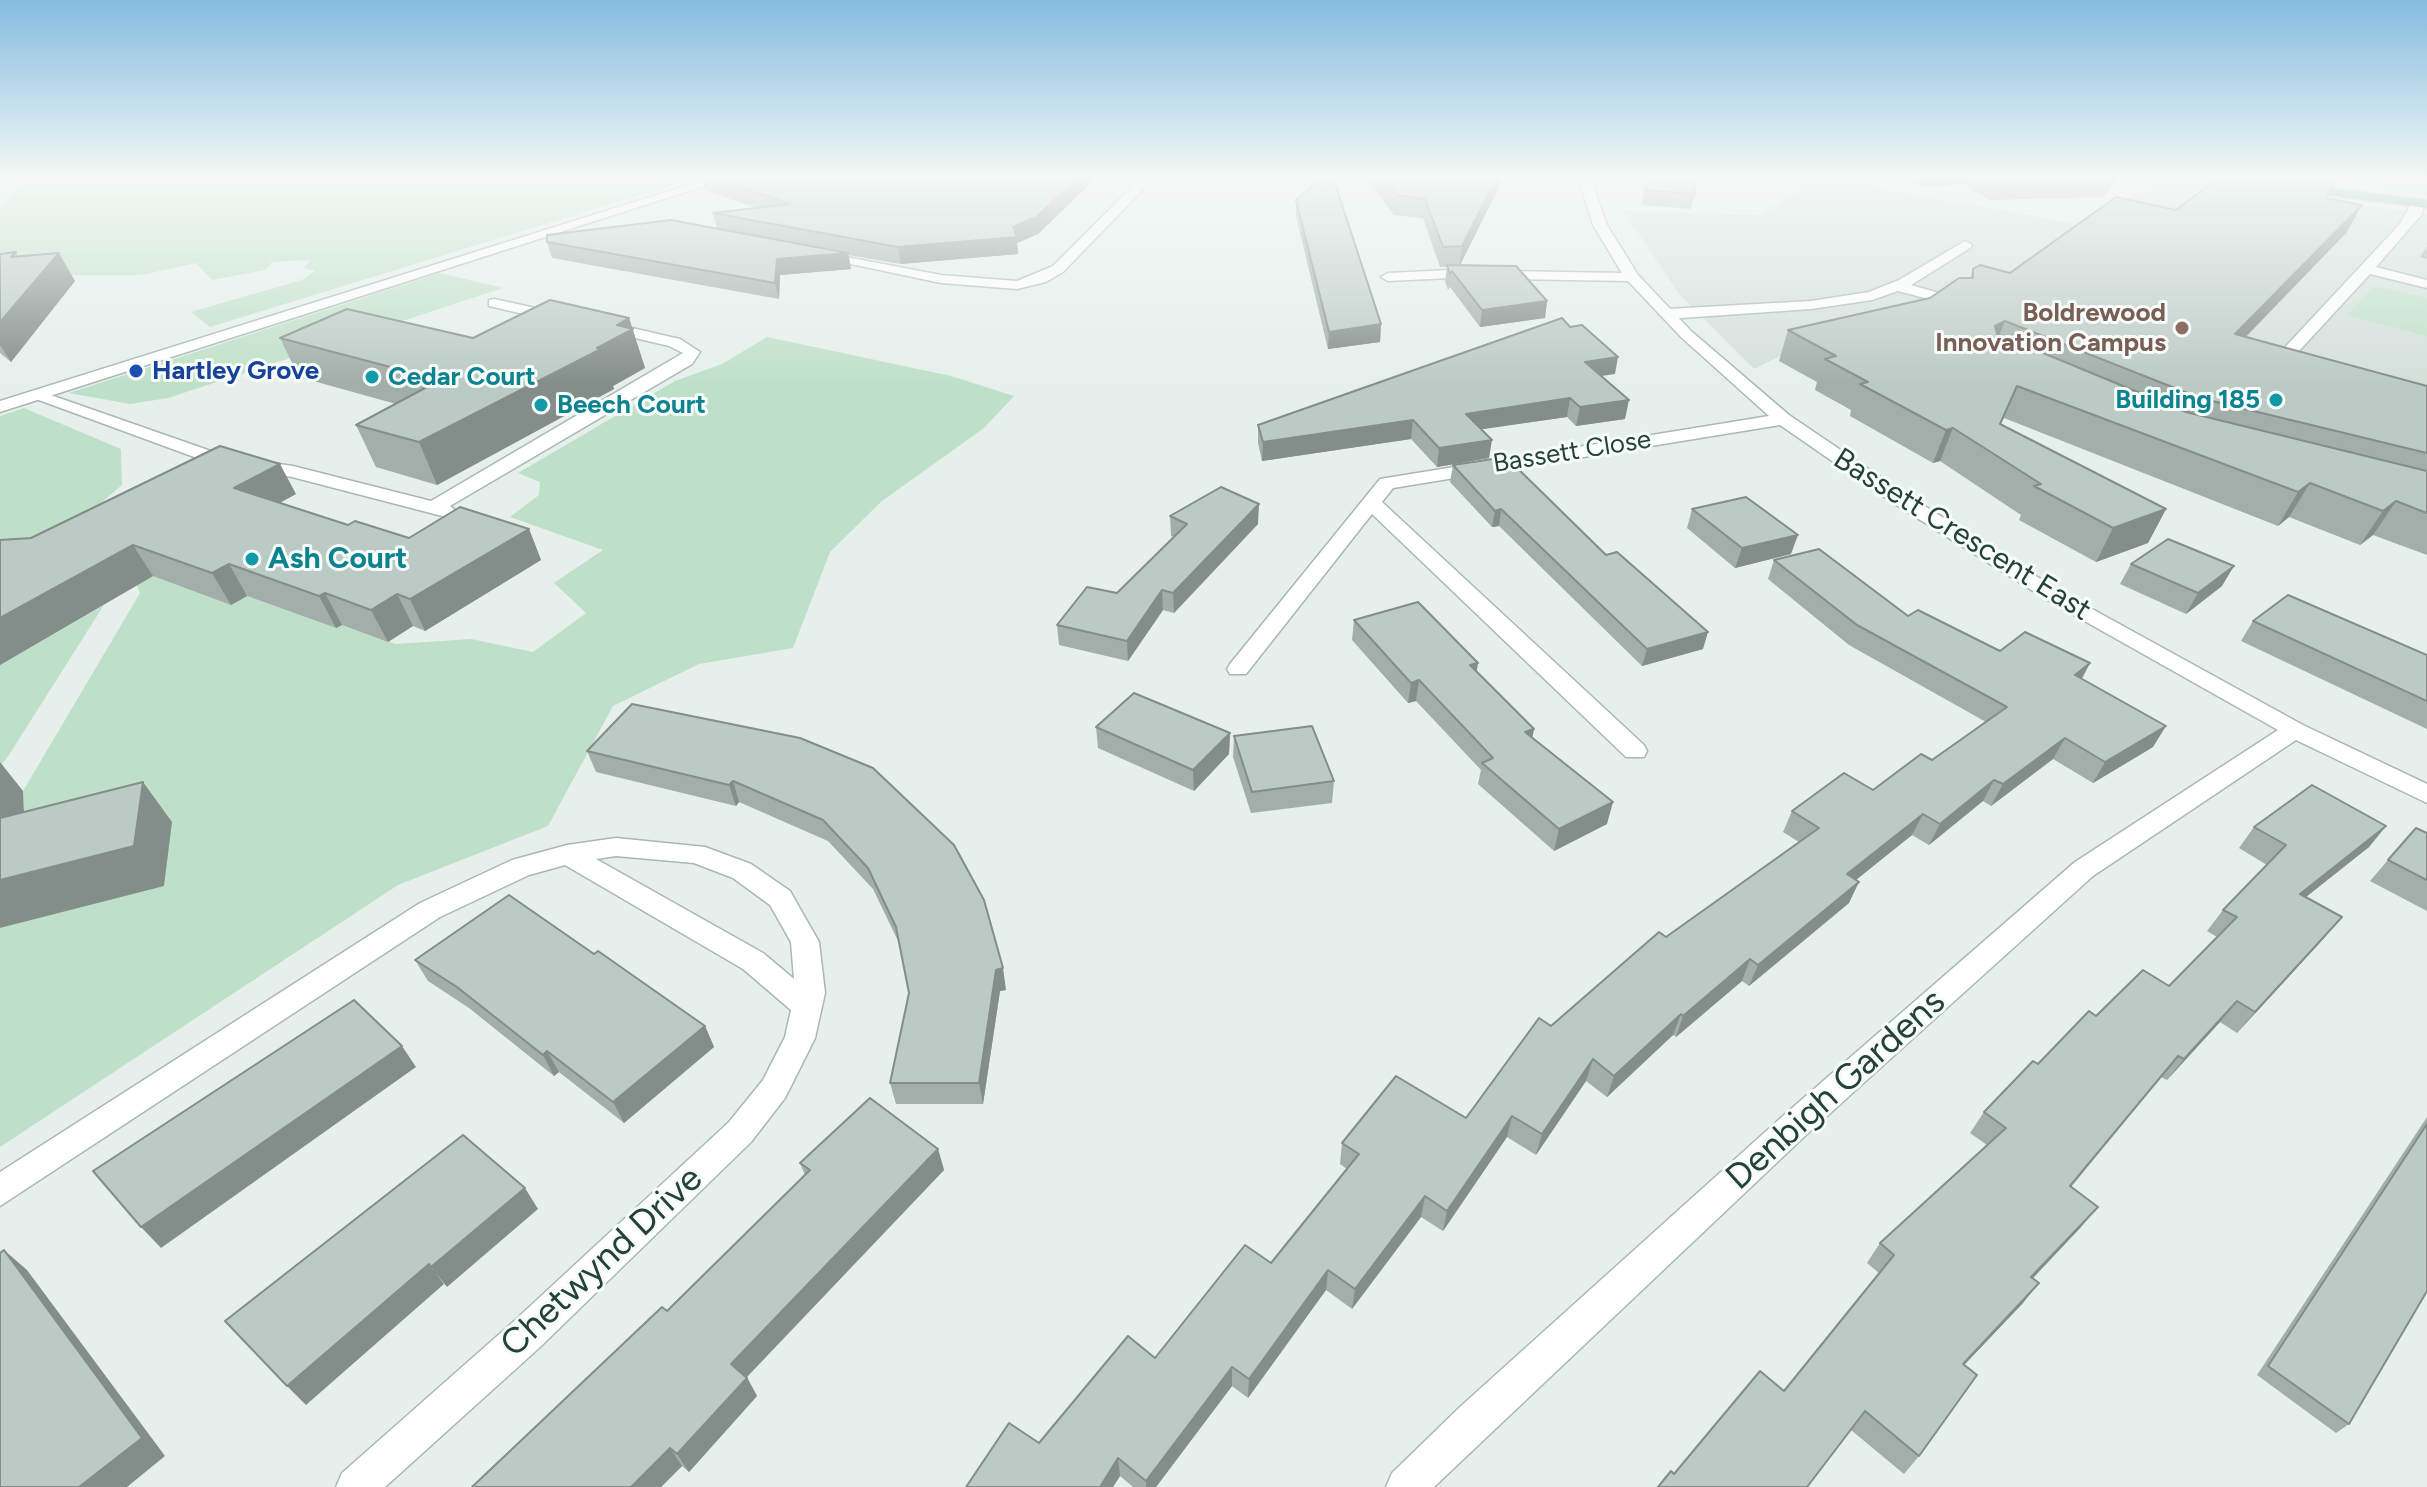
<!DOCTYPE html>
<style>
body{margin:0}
canvas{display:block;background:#e6efeb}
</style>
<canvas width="2427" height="1487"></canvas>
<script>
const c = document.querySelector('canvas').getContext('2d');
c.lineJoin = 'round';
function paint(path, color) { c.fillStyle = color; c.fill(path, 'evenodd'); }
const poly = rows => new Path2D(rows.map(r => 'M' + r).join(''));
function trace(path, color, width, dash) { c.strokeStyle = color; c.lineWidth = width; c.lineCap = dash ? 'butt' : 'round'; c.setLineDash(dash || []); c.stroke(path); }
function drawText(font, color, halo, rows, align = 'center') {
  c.font = font + ' Figtree,sans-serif'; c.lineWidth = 6; c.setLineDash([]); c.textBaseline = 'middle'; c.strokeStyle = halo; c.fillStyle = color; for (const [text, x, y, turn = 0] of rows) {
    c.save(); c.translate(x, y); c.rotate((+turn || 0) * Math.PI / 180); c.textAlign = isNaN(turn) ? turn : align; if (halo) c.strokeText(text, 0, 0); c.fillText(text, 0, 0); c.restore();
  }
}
paint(poly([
 [1818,177,2077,224,2170,178,2427,214,2427,482,1875,309,1754,369,1680,295,1623,211,1761,215]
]), '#d4dfda');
paint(poly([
 [31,177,698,177,210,327,191,312,302,280,315,271,304,268,311,260,272,262,265,270,212,280,196,263,141,275,0,276,0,207],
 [2354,177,2427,177,2427,195,2391,190],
 [440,273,503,288,168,398,130,404,69,393],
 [2375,286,2427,298,2427,336,2347,315],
 [767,337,951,376,1014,396,984,428,882,501,830,552,793,648,699,664,613,706,548,826,398,885,0,1147,0,928,164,885,171,822,26,860,23,791,140,593,134,578,82,560,247,596,336,628,342,625,396,644,471,639,533,652,586,613,554,583,603,550,510,517,539,495,540,482,518,473,675,381,722,364],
 [24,408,121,449,122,485,70,529,0,555,0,416],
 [104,605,7,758,0,766,0,665]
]), '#bfe0c8');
const service = poly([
 [2413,200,2424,203,2422,214,2376,267,2427,280,2427,288,2370,274,2287,364,2275,364,2275,358,2400,224,2413,200],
 [1965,241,1972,245,1970,248,1911,285,1960,299,1960,305,1955,306,1898,291,1872,300,1811,309,1667,319,1659,314,1667,309,1811,301,1869,292,1899,280,1965,241],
 [494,299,563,314,566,317,558,322,489,306,489,300,494,299],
 [606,322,680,339,700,352,692,364,450,506,456,511,446,517,292,477,216,465,28,396,36,391,42,392,225,456,293,466,431,501,683,353,669,346,601,330,598,327,606,322]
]);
const minor = poly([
 [0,177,13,177,0,188,0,177],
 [714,177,732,177,0,412,0,401,714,177],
 [1142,177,1155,177,1063,272,1046,282,1017,289,941,283,813,256,820,252,941,275,1017,281,1053,266,1142,177],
 [1578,177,1590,177,1607,225,1638,275,1691,331,1789,415,1904,493,2063,593,2303,725,2427,784,2427,803,2296,740,2093,876,1806,1135,1434,1487,1386,1487,1392,1473,1461,1406,1784,1115,2075,862,2278,730,2049,601,1890,501,1780,425,1393,488,1382,502,1644,745,1647,751,1644,757,1626,757,1372,514,1246,674,1230,674,1227,669,1230,664,1380,479,1769,416,1681,337,1628,281,1450,278,1388,281,1381,277,1388,273,1450,270,1622,273,1593,225,1578,177],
 [616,838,705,847,751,864,790,891,819,942,825,993,815,1038,785,1098,751,1142,539,1348,385,1487,336,1487,342,1473,513,1322,729,1122,763,1080,785,1037,791,1010,743,969,565,865,529,875,440,917,0,1206,0,1172,420,903,512,860,567,845,616,838],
 [616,856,694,863,733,878,770,905,791,942,794,979,763,953,596,859,616,856]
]);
const primary = poly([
 [2299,184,2427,200,2427,208,2295,191,2295,185,2299,184]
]);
trace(service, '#a8b8b2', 3);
trace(minor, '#a8b8b2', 3);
trace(primary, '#c2cac8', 3);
paint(service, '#fff');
paint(minor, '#fff');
paint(primary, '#6aa596');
paint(poly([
 [668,177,1097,177,1038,234,1017,243,1018,254,901,264,848,255,851,269,780,275,779,299,552,258,547,242,717,228,713,213,757,208,704,190,702,178,685,183],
 [1365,177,1503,177,1502,181,1460,265,1547,301,1545,318,1480,327,1450,287,1448,290,1445,281,1447,267,1440,267,1423,218,1394,215],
 [1902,177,2117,177,2104,197,1989,200,1963,184,1921,187],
 [1644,190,1695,194,1691,209,1641,205],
 [2326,198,2347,232,2246,337,2427,386,2427,555,2373,535,2360,545,2289,517,2278,526,2004,418,2000,425,2166,509,2148,543,2096,562,2019,520,2021,515,1940,461,1933,463,1850,416,1851,410,1815,390,1817,382,1779,361,1788,330,1930,298,1970,278,1973,269,2010,273,2176,210],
 [1296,200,1381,324,1380,342,1328,349,1296,216],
 [2427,246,2427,259,2420,257],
 [16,252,18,257,75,281,11,362,0,353,0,254],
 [629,318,645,368,613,386,614,389,437,485,376,467,356,425,396,404,299,377,280,338,473,338],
 [1615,374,1602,376,1625,419,1576,426,1567,417,1481,429,1489,458,1437,467,1411,439,1262,461,1258,443,1258,425],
 [1453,465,1606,555,1703,649,1642,666,1499,526,1492,527,1450,482],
 [296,494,280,503,348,525,409,538,529,529,541,560,425,631,413,626,388,642,342,625,336,628,247,596,231,605,153,576,0,665,0,540,31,538],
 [1692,509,1791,554,1735,568,1687,528],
 [1170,516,1258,524,1174,613,1163,610,1128,661,1059,645,1057,625,1117,593,1174,537,1171,536],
 [1774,560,1908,616,2000,651,2090,663,2082,679,2153,747,2093,783,2053,759,1991,806,1983,801,1929,845,1912,835,1856,880,1849,903,1749,986,1742,981,1676,1037,1673,1035,1607,1097,1586,1081,1536,1155,1507,1137,1443,1231,1421,1217,1352,1309,1326,1290,1248,1398,1232,1386,1156,1487,1133,1487,1120,1476,1113,1487,966,1487,1039,1443,1155,1358,1271,1263,1347,1169,1340,1164,1342,1143,1466,1118,1551,1026,1666,937,1799,842,1783,832,1792,811,1873,790,1932,760,1986,722,1849,645,1768,579],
 [2131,564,2222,586,2186,614,2120,584],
 [1354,620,1477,672,1534,729,1532,737,1607,824,1554,851,1478,784,1481,770,1416,701,1408,703,1352,640],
 [2253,621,2427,655,2427,729,2241,641],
 [1096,727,1230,733,1229,754,1194,791,1098,748],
 [1234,736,1334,781,1332,803,1251,813,1233,757],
 [800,738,1006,990,1000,991,983,1104,896,1104,890,1083,909,993,900,945,873,889,828,841,739,802,736,806,596,772,587,751],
 [2386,826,2369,847,2306,897,2324,938,2237,1033,2220,1022,2167,1080,2161,1077,2071,1187,2081,1227,2033,1278,2023,1303,1964,1365,1919,1456,1904,1474,1851,1430,1674,1474,1784,1391,1879,1273,1867,1263,1880,1243,1987,1145,1970,1133,1984,1112,2038,1064,2096,1016,2169,986,2217,937,2207,931,2223,910,2267,865,2239,848,2254,827],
 [2427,833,2427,911,2370,881,2388,860],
 [594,954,705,1026,714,1047,624,1123,559,1072,554,1076,469,1008,428,981,415,960],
 [2427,1117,2427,1291,2349,1424,2336,1433,2257,1375],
 [938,1149,944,1170,747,1377,757,1396,689,1472,682,1466,661,1487,667,1311,805,1175,800,1163]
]), '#a1aea9');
paint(poly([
 [684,177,701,177,702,178,685,183],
 [1079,177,1097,177,1038,234,1017,243,1018,254,901,264,898,247,1013,227],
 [1497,177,1503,177,1502,181,1459,267,1462,246],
 [1924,177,1966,177,1963,184,1921,187],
 [2114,177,2117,177,2104,197,2110,183],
 [2362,205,2347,232,2219,364,2235,334],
 [59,253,75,281,11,362,0,345,0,322],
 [848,253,851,269,780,275,779,299,775,283,777,259],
 [1547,301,1545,318,1480,327,1482,310],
 [629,318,645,368,613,386,614,389,437,485,419,442,597,348,617,325],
 [2005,321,1993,351,1995,326],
 [1381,324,1380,342,1328,349,1329,332],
 [1618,357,1615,374,1581,379,1585,362],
 [1570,398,1567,417,1463,432,1466,414],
 [1629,400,1625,419,1576,426,1580,407],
 [1413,420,1411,439,1262,461,1263,442],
 [1953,428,1940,461,1933,463,1946,430],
 [1492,440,1489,458,1437,467,1439,448],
 [280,464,296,494,250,518,234,488],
 [2310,483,2289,517,2278,526,2298,492],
 [2396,501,2373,535,2360,545,2383,511],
 [1259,504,1258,524,1174,613,1173,593],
 [1501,509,1499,526,1492,527,1495,511],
 [2166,509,2148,543,2096,562,2113,528],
 [529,529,541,560,425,631,410,599],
 [1798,535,1791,554,1735,568,1742,548],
 [133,545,153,576,0,665,0,618],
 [229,564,247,596,231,605,212,573],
 [2234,566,2222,586,2186,614,2198,593],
 [1162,590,1163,610,1128,661,1127,641],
 [325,593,342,625,336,628,319,596],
 [397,594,413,626,388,642,371,610],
 [1708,632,1703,649,1642,666,1647,649],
 [1478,663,1475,684,1470,665],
 [2090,663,2079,683,2075,675],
 [1419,680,1416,701,1408,703,1411,683],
 [2166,726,2153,747,2093,783,2105,762],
 [1534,729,1530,750,1525,732],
 [1230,733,1229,754,1194,791,1193,770],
 [2065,738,2053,759,1991,806,2003,784],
 [0,762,23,791,26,860,0,829],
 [1994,780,1983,801,1929,845,1940,824],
 [733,781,739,802,736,806,729,785],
 [143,782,172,822,164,886,0,928,0,880],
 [1613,802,1607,824,1554,851,1559,829],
 [1923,814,1912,835,1837,895,1847,874],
 [2386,826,2369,847,2283,915,2300,894],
 [1859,882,1849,903,1749,986,1758,965],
 [2342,917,2324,938,2237,1033,2255,1012],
 [1750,959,1742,981,1676,1037,1683,1016],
 [1003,968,1006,990,1000,991,983,1104,979,1083,996,970],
 [2237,1001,2220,1022,2167,1080,2184,1059],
 [1681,1014,1673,1035,1607,1097,1614,1076],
 [705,1026,714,1047,624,1123,613,1102],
 [402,1046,416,1067,161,1248,141,1227],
 [547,1051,559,1072,554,1076,543,1055],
 [1593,1059,1586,1081,1536,1155,1542,1134],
 [1512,1116,1507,1137,1443,1231,1447,1211],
 [938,1149,944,1170,741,1383,731,1364],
 [525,1188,538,1209,447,1287,431,1267],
 [1425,1196,1421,1217,1352,1309,1355,1289],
 [2098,1207,2081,1227,2015,1297,2031,1277],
 [4,1250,27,1270,165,1456,127,1487,79,1487],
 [429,1264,444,1284,306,1405,287,1386],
 [1328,1270,1326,1290,1248,1398,1249,1379],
 [2039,1283,2023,1303,1947,1383,1963,1364],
 [1232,1367,1232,1386,1156,1487,1146,1487,1146,1481],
 [747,1378,757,1396,689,1472,677,1454],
 [670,1448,682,1466,661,1487,631,1487],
 [1118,1458,1120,1476,1113,1487,1100,1487]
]), '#838d89');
const building = poly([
 [711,177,1079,177,1036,217,1013,227,1017,237,898,247,713,213,790,204,711,177],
 [1322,177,1333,177,1381,324,1329,332,1296,200,1322,177],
 [1382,177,1497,177,1462,246,1443,247,1425,199,1396,195,1382,177],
 [1650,177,1693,177,1695,194,1644,190,1650,177],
 [1980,177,2114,177,2110,183,1994,186,1980,177],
 [2220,177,2336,177,2326,198,2362,205,2235,334,2427,386,2427,453,2200,398,2005,321,1995,326,1997,334,2186,412,2427,471,2427,513,2396,501,2383,511,2310,483,2298,492,2017,386,2000,424,2166,509,2113,528,2034,486,2041,484,1953,428,1946,430,1860,384,1868,382,1825,359,1836,356,1788,330,1930,298,1959,278,1973,278,1973,269,1980,265,2010,273,2116,197,2176,210,2220,177],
 [671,220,848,253,777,259,775,283,547,242,547,235,671,220],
 [16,252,11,257,59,253,0,322,0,254,16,252],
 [1447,265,1516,266,1547,301,1482,310,1452,271,1450,274,1447,265],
 [550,300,629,318,617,325,633,329,597,348,601,349,419,442,356,425,440,380,280,338,347,309,473,338,550,300],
 [1562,318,1570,327,1582,325,1618,357,1585,362,1629,400,1580,407,1570,398,1466,414,1492,440,1439,448,1413,420,1263,442,1258,425,1562,318],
 [220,446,280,464,234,488,348,525,355,521,409,538,460,507,529,529,410,599,397,594,371,610,325,593,319,596,229,564,212,573,133,545,0,618,0,540,31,538,220,446],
 [1506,457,1606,555,1617,552,1708,632,1647,649,1501,509,1495,511,1453,465,1506,457],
 [1221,487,1259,504,1173,593,1162,590,1127,641,1057,625,1087,587,1117,593,1187,524,1170,516,1221,487],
 [1746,497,1798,535,1742,548,1692,509,1746,497],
 [2168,539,2234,566,2198,593,2131,564,2168,539],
 [1819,549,1908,616,1918,610,2000,651,2025,632,2090,663,2075,675,2166,726,2105,762,2065,738,2003,784,1994,780,1940,824,1923,814,1847,874,1859,882,1758,965,1750,959,1683,1016,1681,1014,1614,1076,1593,1059,1542,1134,1512,1116,1447,1211,1425,1196,1355,1289,1328,1270,1249,1379,1232,1367,1146,1481,1118,1458,1100,1487,966,1487,1009,1423,1039,1443,1128,1336,1155,1358,1245,1245,1271,1263,1359,1154,1342,1143,1396,1076,1466,1118,1539,1018,1551,1026,1659,932,1666,937,1819,828,1792,811,1844,773,1873,790,1921,754,1932,760,2007,707,1857,625,1774,560,1819,549],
 [2288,595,2427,655,2427,701,2253,621,2288,595],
 [1418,602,1478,663,1470,665,1534,729,1525,732,1613,802,1559,829,1482,763,1493,758,1419,680,1411,683,1354,620,1418,602],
 [1134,693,1230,733,1193,770,1096,727,1134,693],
 [632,704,800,738,873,768,954,845,984,900,1003,968,996,970,979,1083,890,1083,909,993,896,927,868,868,823,820,733,781,729,785,587,751,632,704],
 [1312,726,1334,781,1252,792,1234,736,1312,726],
 [143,782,134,846,0,880,0,818,143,782],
 [2312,785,2386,826,2300,894,2342,917,2255,1012,2237,1001,2184,1059,2178,1056,2070,1186,2098,1207,2031,1277,2039,1283,1963,1364,1977,1375,1919,1456,1865,1411,1807,1487,1658,1487,1671,1471,1674,1474,1760,1371,1784,1391,1894,1255,1880,1243,2006,1128,1984,1112,2033,1061,2038,1064,2089,1011,2096,1016,2143,970,2169,986,2237,917,2223,910,2286,845,2254,827,2312,785],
 [2416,828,2427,833,2427,880,2388,860,2416,828],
 [509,895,594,954,598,951,705,1026,613,1102,547,1051,543,1055,457,987,415,960,509,895],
 [354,1000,402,1046,141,1227,93,1171,354,1000],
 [870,1098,938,1149,731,1364,747,1378,677,1454,670,1448,631,1487,472,1487,662,1307,667,1311,810,1170,800,1163,870,1098],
 [2427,1124,2427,1291,2349,1424,2268,1366,2427,1124],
 [463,1135,525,1188,431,1267,429,1264,287,1386,225,1321,463,1135],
 [4,1250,142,1438,79,1487,0,1487,0,1253,4,1250]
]);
paint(building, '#bbcac4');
trace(building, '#838d89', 2);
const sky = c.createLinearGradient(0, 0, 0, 385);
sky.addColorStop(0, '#84bce0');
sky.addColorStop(0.46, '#f4f8f6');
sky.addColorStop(1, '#f4f8f600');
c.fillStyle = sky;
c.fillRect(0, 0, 2427, 385);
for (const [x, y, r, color] of [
 [2182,328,8,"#8d6e63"],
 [136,371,8,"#1a4fb4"],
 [372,377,8,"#0f9aa8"],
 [2276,400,8,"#0f9aa8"],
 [541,405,8,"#0f9aa8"],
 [252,559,8,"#0f9aa8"]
]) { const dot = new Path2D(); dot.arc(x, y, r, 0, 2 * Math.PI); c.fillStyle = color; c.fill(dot); trace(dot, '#f7fbf9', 3); }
drawText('bold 26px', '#785e54', '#f7fbf9', [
 ["Boldrewood",2166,313],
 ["Innovation Campus",2166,343]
], 'right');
drawText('bold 26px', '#164399', '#f7fbf9', [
 ["Hartley Grove",152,371]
], 'left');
drawText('bold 26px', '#0d838f', '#f7fbf9', [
 ["Cedar Court",388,377],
 ["Building 185",2260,400,"right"],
 ["Beech Court",557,405]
], 'left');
drawText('26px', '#24423a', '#f7fbf9', [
 ["Bassett Close",1572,452,-9]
]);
drawText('30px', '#24423a', '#f7fbf9', [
 ["Bassett Crescent East",1962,535,32]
]);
drawText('bold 30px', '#0d838f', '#f7fbf9', [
 ["Ash Court",268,559]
], 'left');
drawText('36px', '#24423a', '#f7fbf9', [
 ["Denbigh Gardens",1836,1090,-42],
 ["Chetwynd Drive",602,1262,-43]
]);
</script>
